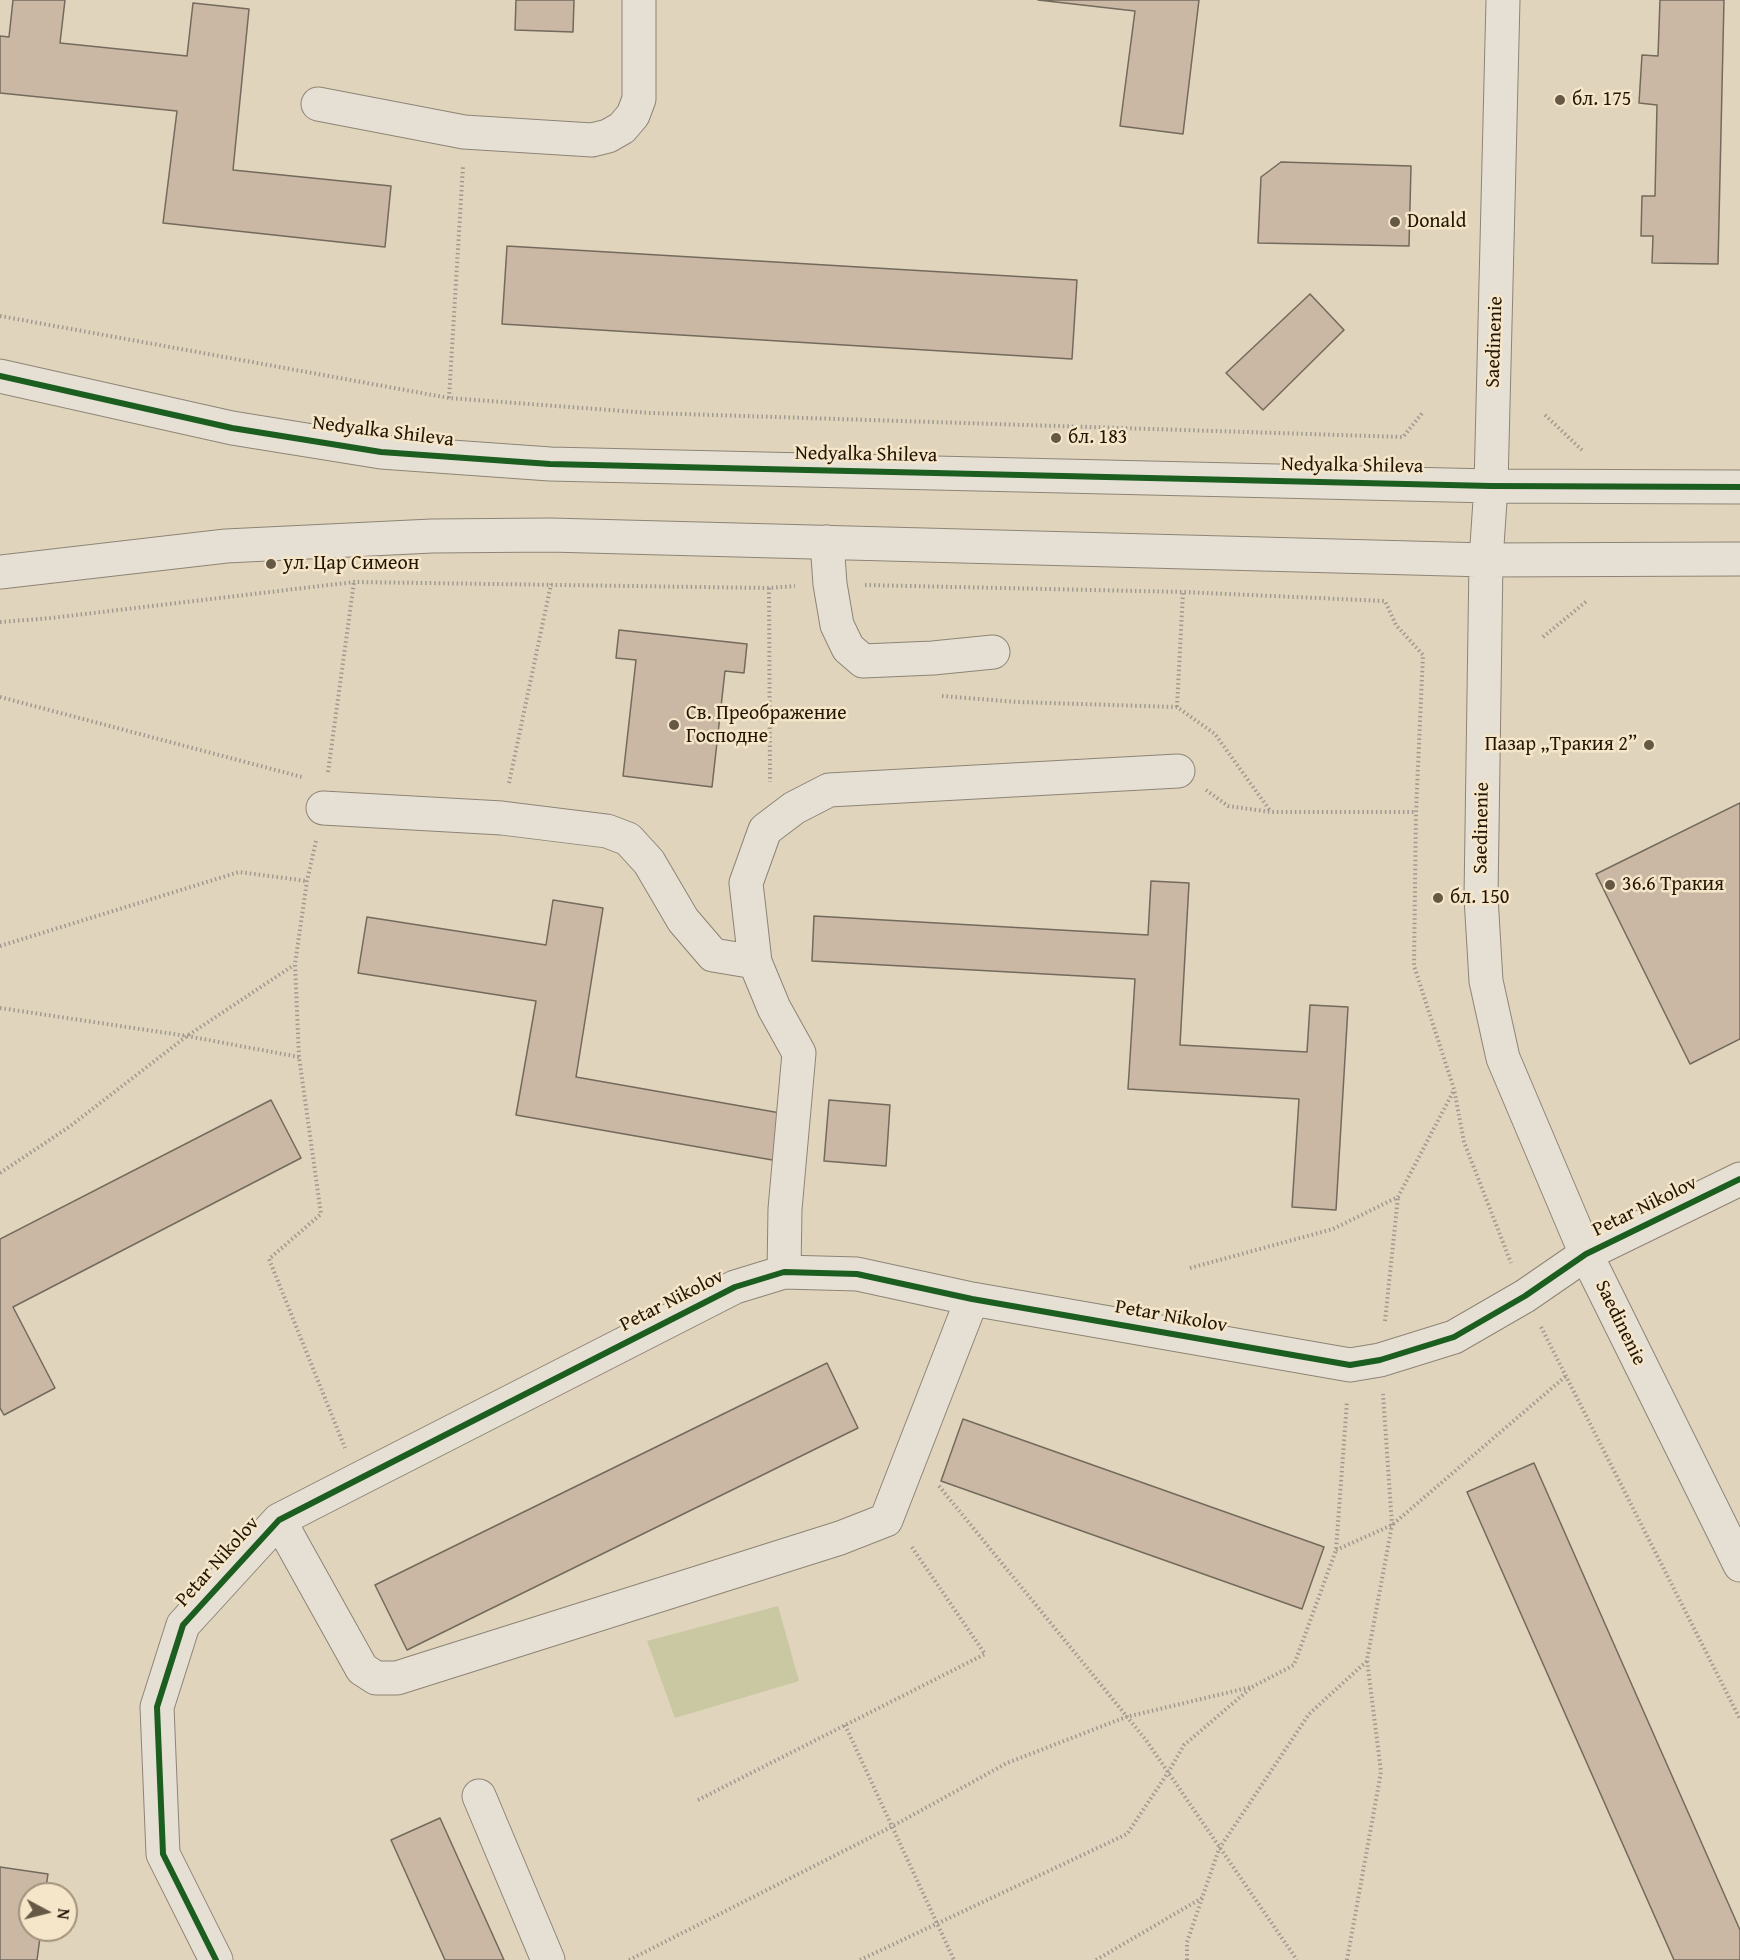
<!DOCTYPE html>
<meta charset="utf-8">
<style>
body{margin:0}
#map{position:relative;width:1740px;height:1960px;overflow:hidden;background:#e0d4bc;font-family:"Gentium Book Plus",serif}
canvas{display:block}
.north{position:absolute;left:18px;top:1882px;width:60px;height:60px;box-sizing:border-box;background:#f5e6ca;border:2px solid #a1927b;border-radius:50%;rotate:97deg;font-size:16px;font-weight:700;line-height:24px;text-align:center;color:#231504}
.north::after{content:'';display:block;margin:auto;width:21px;height:27px;background:#655844;clip-path:polygon(50% 0,100% 100%,50% 72%,0 100%)}
</style>
<div id="map">
<canvas width="1740" height="1960"></canvas>
<div class="north">N</div>
</div>
<script>
const c = document.querySelector('canvas').getContext('2d');
c.lineJoin = 'round';
function paint(path, color) { c.fillStyle = color; c.fill(path, 'evenodd'); }
const poly = rows => new Path2D(rows.map(r => 'M' + r).join(''));
function trace(path, color, width, dash) { c.strokeStyle = color; c.lineWidth = width; c.lineCap = dash ? 'butt' : 'round'; c.setLineDash(dash || []); c.stroke(path); }
function drawText(font, color, halo, rows, align = 'center') {
  c.font = font + ' "Gentium Book Plus",serif'; c.lineWidth = 5; c.setLineDash([]); c.textBaseline = 'middle'; c.strokeStyle = halo; c.fillStyle = color; for (const [text, x, y, turn = 0] of rows) {
    c.save(); c.translate(x, y); c.rotate((+turn || 0) * Math.PI / 180); c.textAlign = isNaN(turn) ? turn : align; if (halo) c.strokeText(text, 0, 0); c.fillText(text, 0, 0); c.restore();
  }
}
paint(poly([
 [778,1606,799,1681,675,1718,647,1641]
]), '#c9c8a2');
const building = poly([
 [13,0,65,0,60,43,187,56,193,3,249,9,233,170,391,186,385,247,163,223,177,111,0,93,0,36,9,37,13,0],
 [516,0,574,0,573,32,515,30,516,0],
 [1038,0,1199,0,1183,134,1120,126,1135,11,1038,0],
 [1660,0,1724,0,1718,264,1652,263,1653,236,1641,236,1642,196,1655,196,1657,105,1639,103,1642,55,1658,56,1660,0],
 [1281,162,1411,166,1409,246,1258,243,1261,177,1281,162],
 [507,246,1077,280,1072,359,502,324,507,246],
 [1310,294,1344,330,1263,410,1226,373,1310,294],
 [619,630,747,644,744,673,725,671,712,787,623,776,636,660,616,658,619,630],
 [1740,803,1740,1039,1690,1064,1596,874,1740,803],
 [1151,881,1189,883,1180,1045,1307,1052,1310,1005,1348,1007,1336,1210,1292,1207,1299,1099,1128,1089,1135,979,812,961,814,916,1148,935,1151,881],
 [553,900,603,908,576,1077,786,1114,778,1161,516,1115,536,1001,358,973,367,917,546,945,553,900],
 [271,1100,301,1158,13,1307,55,1388,4,1415,0,1408,0,1239,271,1100],
 [829,1100,890,1105,886,1166,824,1161,829,1100],
 [827,1363,858,1428,407,1650,375,1585,827,1363],
 [963,1419,1324,1547,1302,1609,941,1481,963,1419],
 [1534,1463,1740,1930,1740,1960,1674,1960,1467,1492,1534,1463],
 [440,1818,504,1960,445,1960,391,1840,440,1818],
 [0,1867,48,1874,45,1894,30,1894,30,1930,41,1930,37,1960,0,1960,0,1867]
]);
paint(building, '#cab8a5');
trace(building, '#736a5c', 1.5);
const minor = poly([
 [1503,0,1491,486,1486,560,1481,897,1486,981,1503,1058,1586,1254,1740,1565],
 [318,104,464,132,592,140,608,136,622,128,633,115,639,99,639,0],
 [0,376,232,428,381,452,550,464,1491,486,1740,487],
 [827,542,830,584,837,625,848,648,863,661,933,658,993,652],
 [0,572,226,546,432,536,550,535,1486,560,1740,559],
 [323,808,502,818,607,831,628,839,649,862,683,920,713,955,755,962],
 [784,1272,785,1209,799,1053,774,1008,755,962,746,883,765,830,794,808,829,790,1178,771],
 [279,1520,362,1669,376,1678,397,1678,840,1538,886,1520,972,1299],
 [479,1796,548,1960],
 [216,1960,163,1854,157,1707,183,1625,279,1520,357,1480,735,1287,784,1272,857,1274,972,1299,1350,1365,1380,1360,1454,1337,1525,1296,1586,1254,1740,1179]
]);
trace(minor, '#8d8475', 35);
trace(poly([
 [0,316,449,398,650,413,1403,437,1423,412],
 [449,398,463,166],
 [1545,415,1582,450],
 [865,585,1183,592,1385,601,1396,625,1423,655,1416,812,1414,966,1454,1089,1464,1142,1511,1263],
 [769,588,770,782],
 [0,622,51,618,354,582,769,588,795,586],
 [1543,637,1588,600],
 [942,696,1017,702,1177,707,1215,734,1271,812],
 [0,697,302,777],
 [1177,707,1183,592],
 [328,772,354,582],
 [509,783,551,584],
 [1206,790,1228,806,1271,812,1416,812],
 [316,841,307,881,295,964,299,1057,321,1214,269,1259,345,1448],
 [0,946,239,872,307,881],
 [0,1008,187,1036,299,1057],
 [0,1173,69,1127,187,1036,294,965],
 [1190,1268,1333,1229,1398,1197,1454,1090],
 [1385,1321,1398,1197],
 [1541,1327,1740,1719],
 [939,1486,1146,1740,1297,1960],
 [1336,1550,1392,1525,1566,1376],
 [845,1725,954,1960],
 [698,1800,985,1654,911,1546],
 [629,1960,891,1827,1007,1763,1126,1717,1251,1687],
 [860,1960,1127,1834,1169,1771,1184,1745,1252,1687,1294,1665,1336,1550,1347,1401],
 [1096,1960,1202,1898],
 [1187,1960,1187,1942,1219,1849,1309,1714,1367,1661],
 [1347,1960,1381,1772,1367,1660,1392,1525,1383,1394]
]), '#a0998f', 4, [1.5, 3]);
trace(minor, '#e6e0d4', 33);
trace(poly([
 [0,376,232,428,381,452,550,464,1491,486,1740,487],
 [216,1960,163,1854,157,1707,183,1625,279,1520,357,1480,735,1287,784,1272,857,1274,972,1299,1350,1365,1380,1360,1454,1337,1525,1296,1586,1254,1740,1179]
]), '#1b5e20', 6);
for (const [x, y, r, color] of [
 [1560,100,6,"#655844"],
 [1395,222,6,"#655844"],
 [1056,438,6,"#655844"],
 [271,564,6,"#655844"],
 [674,725,6,"#655844"],
 [1649,745,6,"#655844"],
 [1610,885,6,"#655844"],
 [1438,898,6,"#655844"]
]) { const dot = new Path2D(); dot.arc(x, y, r, 0, 2 * Math.PI); c.fillStyle = color; c.fill(dot); trace(dot, '#f5e6ca', 2); }
drawText('20px', '#231504', '#f5e6ca', [
 ["бл. 175",1572,100],
 ["Donald",1407,222],
 ["бл. 183",1068,438],
 ["ул. Цар Симеон",283,564],
 ["Св. Преображение",686,714],
 ["Господне",686,737],
 ["Пазар „Тракия 2”",1637,745,"right"],
 ["36.6 Тракия",1622,885],
 ["бл. 150",1450,898]
], 'left');
drawText('20px', '#231504', '#f5e6ca', [
 ["Saedinenie",1495,342,-88],
 ["Nedyalka Shileva",383,432,7],
 ["Nedyalka Shileva",866,455,1],
 ["Nedyalka Shileva",1352,466,1],
 ["Saedinenie",1482,828,-89],
 ["Petar Nikolov",1645,1207,-26],
 ["Petar Nikolov",672,1301,-27],
 ["Petar Nikolov",1171,1317,10],
 ["Saedinenie",1620,1323,64],
 ["Petar Nikolov",218,1562,-48]
]);
</script>
